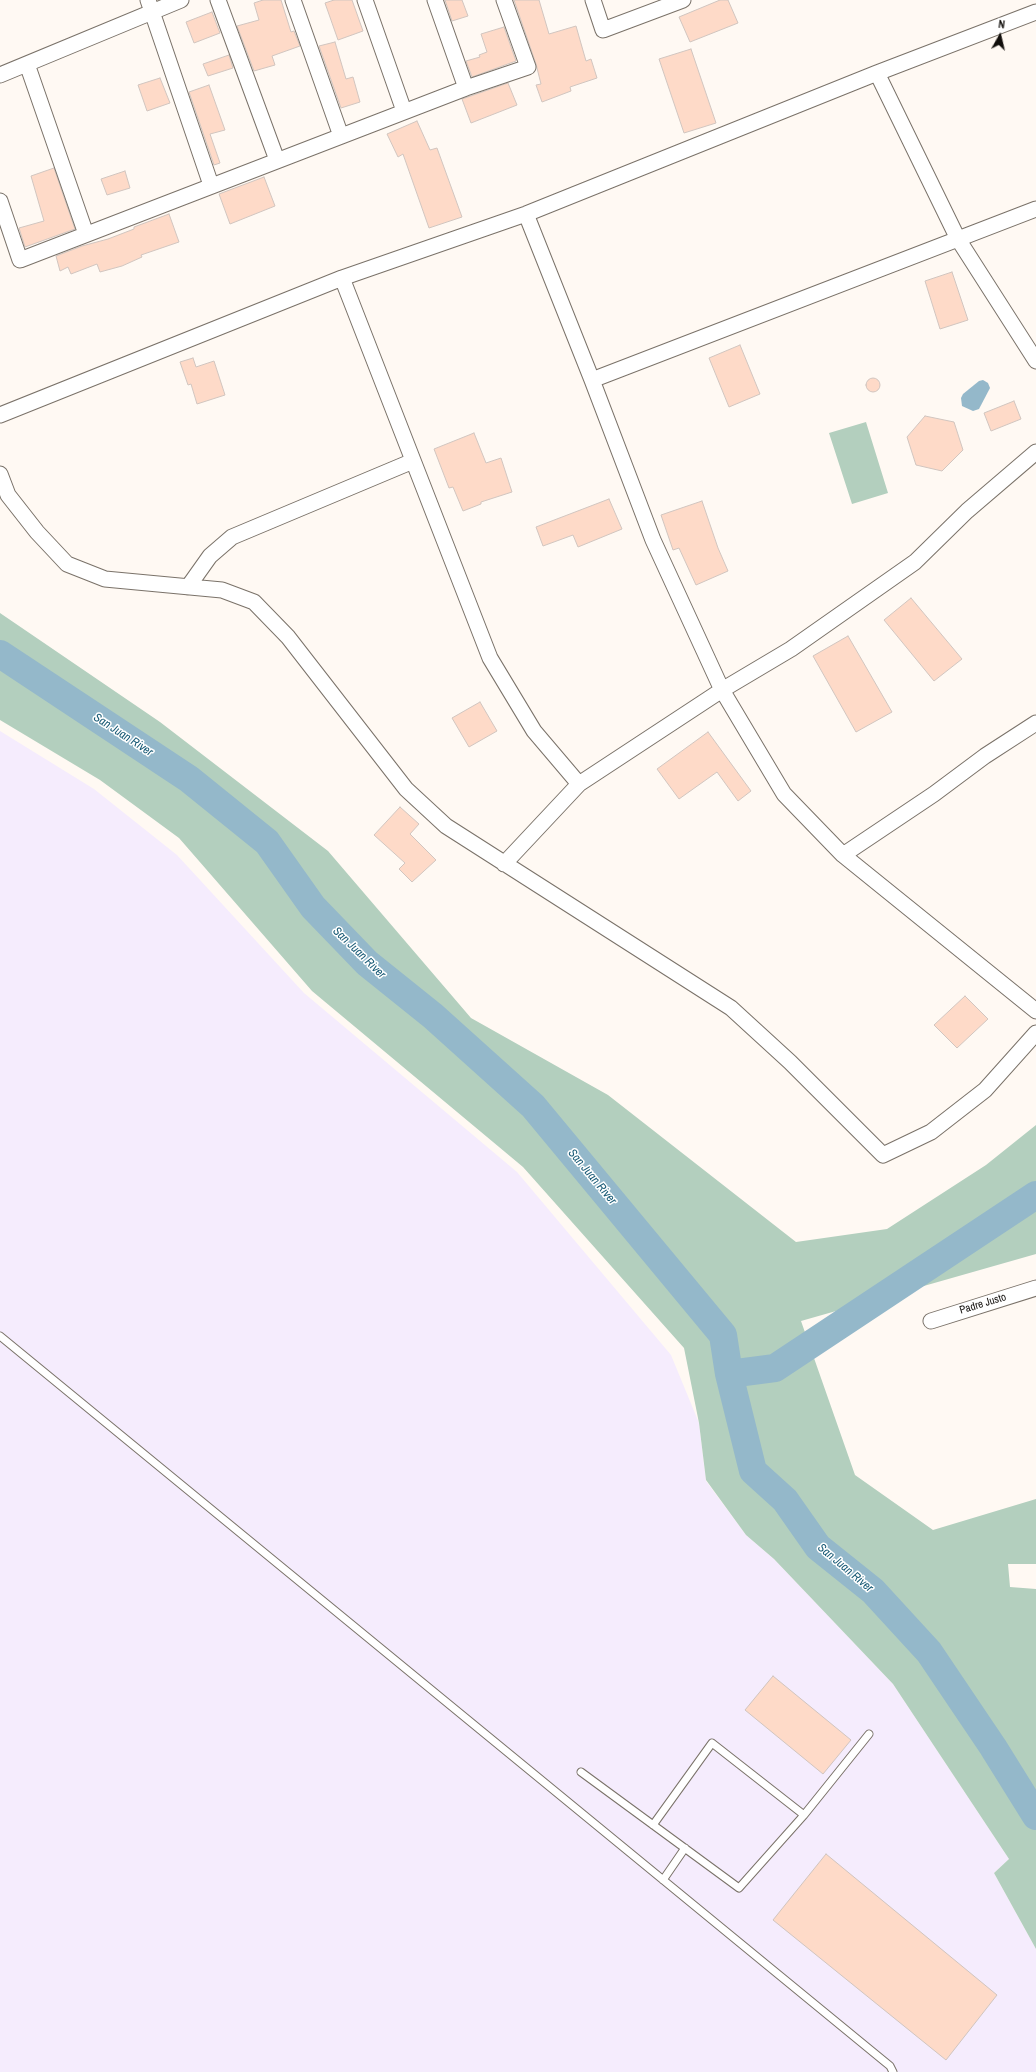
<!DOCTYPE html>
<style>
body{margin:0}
#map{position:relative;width:1036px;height:2072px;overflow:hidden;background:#fff9f3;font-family:"Archivo Narrow",sans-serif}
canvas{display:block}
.north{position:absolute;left:980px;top:16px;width:40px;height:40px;-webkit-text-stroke:3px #fff;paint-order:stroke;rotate:8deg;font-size:11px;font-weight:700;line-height:16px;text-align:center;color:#110e0b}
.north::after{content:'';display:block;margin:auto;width:14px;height:18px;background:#110e0b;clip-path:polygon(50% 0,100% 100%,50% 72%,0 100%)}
</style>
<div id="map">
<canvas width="1036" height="2072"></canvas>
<div class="north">N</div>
</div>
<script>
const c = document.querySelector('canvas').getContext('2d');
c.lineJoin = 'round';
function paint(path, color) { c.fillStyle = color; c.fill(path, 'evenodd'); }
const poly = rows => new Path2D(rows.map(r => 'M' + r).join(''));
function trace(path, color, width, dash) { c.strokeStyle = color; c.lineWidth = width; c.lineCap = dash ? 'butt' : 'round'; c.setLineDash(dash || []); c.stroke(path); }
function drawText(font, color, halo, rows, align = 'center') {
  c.font = font + ' "Archivo Narrow",sans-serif'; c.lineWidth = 3; c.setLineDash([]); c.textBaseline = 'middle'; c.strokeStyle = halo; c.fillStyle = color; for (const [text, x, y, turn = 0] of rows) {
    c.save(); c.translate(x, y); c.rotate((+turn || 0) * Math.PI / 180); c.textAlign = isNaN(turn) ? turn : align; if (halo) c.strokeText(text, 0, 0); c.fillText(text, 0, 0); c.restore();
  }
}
paint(poly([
 [0,731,94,789,177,855,304,993,517,1172,671,1355,699,1423,706,1481,746,1535,774,1559,893,1684,1009,1859,994,1873,1036,1949,1036,2072,0,2072]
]), '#f5ecfd');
paint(poly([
 [866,422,888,493,852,504,829,433],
 [0,613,160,722,328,851,471,1018,608,1095,796,1242,887,1229,986,1165,1036,1125,1036,1254,801,1321,855,1475,933,1530,1036,1499,1036,1564,1008,1564,1010,1587,1036,1589,1036,1949,994,1873,1009,1859,893,1684,774,1559,746,1535,706,1480,699,1423,684,1348,523,1167,312,991,179,838,100,780,0,720]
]), '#b3cfbe');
paint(poly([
 [983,380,988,383,990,388,979,409,973,411,962,406,961,398,963,394,979,381]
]), '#94b8ca');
trace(poly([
 [0,654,189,779,267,842,313,907,367,963,433,1016,533,1106,723,1335,729,1374,753,1471,785,1500,818,1547,873,1591,929,1652,993,1747,1036,1816],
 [729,1374,775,1368,1036,1195]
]), '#94b8ca', 28);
const building = poly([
 [263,0,281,0,291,32,294,31,300,46,272,56,275,65,254,71,237,26,259,20,254,3,263,0],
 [334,0,352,0,363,31,338,40,325,3,334,0],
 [445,0,462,0,468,16,452,21,445,0],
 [514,0,539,0,549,34,576,26,586,61,591,59,597,78,570,87,571,91,542,102,536,85,541,84,536,64,514,0],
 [720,0,728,0,738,23,690,42,679,17,720,0],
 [212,12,220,33,194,43,186,22,212,12],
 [504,27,516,61,472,77,466,61,480,57,479,55,487,52,481,34,504,27],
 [335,42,346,79,353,77,360,102,341,108,319,46,335,42],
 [691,49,716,123,684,133,659,59,691,49],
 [229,55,233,68,208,76,203,64,229,55],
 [160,78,170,103,147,111,138,85,160,78],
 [508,83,517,105,471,123,462,99,508,83],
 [209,85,225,130,210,134,220,163,214,165,189,92,209,85],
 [417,121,430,150,437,148,462,217,429,228,403,154,398,157,387,134,417,121],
 [54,168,75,229,25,247,19,228,44,221,31,176,54,168],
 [125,171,130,188,107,195,101,179,125,171],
 [264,177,275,206,230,224,219,194,264,177],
 [169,214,179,242,141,255,142,257,122,266,100,272,97,264,71,274,68,267,60,271,56,256,82,246,108,239,134,229,134,227,169,214],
 [952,272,968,320,940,329,925,281,952,272],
 [740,345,760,394,729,407,709,358,740,345],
 [193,358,196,367,214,361,225,395,197,404,191,384,188,385,180,362,193,358],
 '866 385a7 7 0 1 1 14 0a7 7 0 1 1-14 0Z',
 [1014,401,1021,419,991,431,984,413,1014,401],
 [925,416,954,422,963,450,942,471,916,465,907,437,925,416],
 [474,433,486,463,501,458,512,492,481,502,481,504,463,511,453,487,449,488,434,449,474,433],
 [609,499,622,529,578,547,573,535,543,546,536,527,609,499],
 [702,501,718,548,728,571,696,585,679,548,673,550,661,515,702,501],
 [911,598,962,659,934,681,884,620,911,598],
 [848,636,892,712,856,732,813,656,848,636],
 [480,702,497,731,469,747,452,718,480,702],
 [708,732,751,791,738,801,717,772,679,799,657,769,708,732],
 [400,807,419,824,410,834,436,860,412,882,399,869,405,863,374,835,400,807],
 [965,996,988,1019,957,1048,934,1025,965,996],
 [773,1676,851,1740,823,1774,745,1710,773,1676],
 [826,1854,997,1995,946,2060,773,1920,826,1854]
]);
paint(building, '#fedac8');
trace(building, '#d1c5bf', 1);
const lane = poly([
 [0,1336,890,2066,893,2072],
 [581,1772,739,1888,804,1815,869,1734],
 [653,1825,712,1743,804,1815],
 [663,1880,685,1848]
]);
const street = poly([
 [148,0,211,185],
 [218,0,277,160],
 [293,0,341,136],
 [365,0,404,111],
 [435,0,466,88],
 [593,0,603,30,683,0],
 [27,64,86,234],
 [877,73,958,239,1036,361],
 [0,75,181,0],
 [0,201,20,260,466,88,528,67,504,0],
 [526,214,592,380,653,540,722,690,784,794,843,855,1036,1011],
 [342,278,490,658,534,731,579,784],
 [592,380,1036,209],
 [0,415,342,278,526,214,877,73,1036,12],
 [0,474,8,495,37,532,67,564,105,579,222,590,254,602,288,637,406,789,446,826,731,1008,790,1062,883,1155,931,1132,985,1090,1036,1033],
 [188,587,210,556,232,537,413,461],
 [843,855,934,794,985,756,1036,723],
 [504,864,579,784,722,690,791,649,915,562,967,511,1036,452],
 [931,1321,1036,1288]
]);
trace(lane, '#7a7269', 9);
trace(street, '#7a7269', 17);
trace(lane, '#fff', 7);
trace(street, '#fff', 15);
drawText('11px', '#110e0b', '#fff', [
 ["Padre Justo",983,1304,-17]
]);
drawText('italic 12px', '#185a75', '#fff', [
 ["San Juan River",123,735,33],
 ["San Juan River",359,953,44],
 ["San Juan River",592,1177,50],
 ["San Juan River",845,1568,40]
]);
</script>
